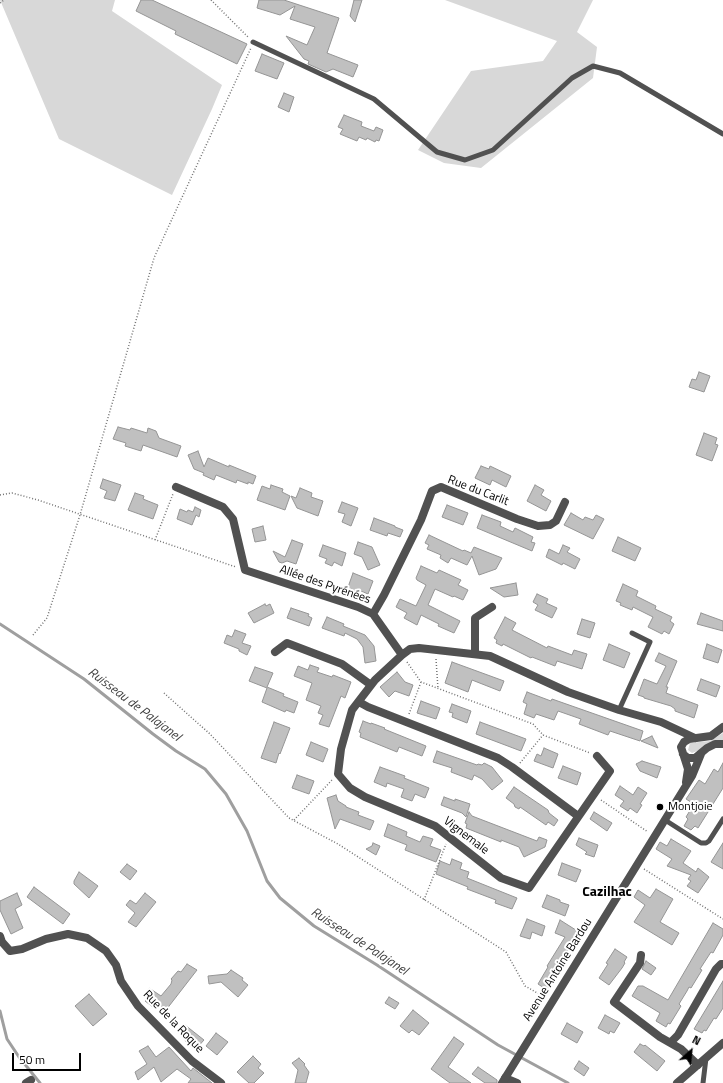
<!DOCTYPE html>
<meta charset="utf-8">
<style>
body{margin:0}
#map{position:relative;width:723px;height:1083px;overflow:hidden;background:#fff;font-family:"Titillium Web",sans-serif}
canvas{display:block}
.north{position:absolute;left:671px;top:1031px;width:40px;height:40px;-webkit-text-stroke:3px #fff;paint-order:stroke;rotate:27deg;font-size:11px;font-weight:700;line-height:16px;text-align:center;color:#000}
.north::after{content:'';display:block;margin:auto;width:14px;height:18px;background:#000;clip-path:polygon(50% 0,100% 100%,50% 72%,0 100%)}
.scale{position:absolute;left:12px;top:1053px;width:69px;height:18px;box-sizing:border-box;border:2px solid #000;border-top:0;padding-left:5px;font-size:12px;line-height:14px;white-space:nowrap;color:#000;-webkit-text-stroke:3px #fff;paint-order:stroke}
</style>
<div id="map">
<canvas width="723" height="1083"></canvas>
<div class="north">N</div>
<div class="scale">50 m</div>
</div>
<script>
const c = document.querySelector('canvas').getContext('2d');
c.lineJoin = 'round';
function paint(path, color) { c.fillStyle = color; c.fill(path, 'evenodd'); }
const poly = rows => new Path2D(rows.map(r => 'M' + r).join(''));
function trace(path, color, width, dash) { c.strokeStyle = color; c.lineWidth = width; c.lineCap = dash ? 'butt' : 'round'; c.setLineDash(dash || []); c.stroke(path); }
function drawText(font, color, halo, rows, align = 'center') {
  c.font = font + ' "Titillium Web",sans-serif'; c.lineWidth = 4; c.setLineDash([]); c.textBaseline = 'middle'; c.strokeStyle = halo; c.fillStyle = color; for (const [text, x, y, turn = 0] of rows) {
    c.save(); c.translate(x, y); c.rotate((+turn || 0) * Math.PI / 180); c.textAlign = isNaN(turn) ? turn : align; if (halo) c.strokeText(text, 0, 0); c.fillText(text, 0, 0); c.restore();
  }
}
paint(poly([
 [0,0,115,0,112,11,222,85,212,109,172,195,59,139],
 [445,0,593,0,577,32,597,47,593,78,481,168,444,163,418,150,471,71,543,61,557,41],
 [723,733,723,741,692,753,688,750,690,743,710,741]
]), '#d8d8d8');
trace(poly([
 [0,624,84,679,153,734,176,751,205,769,226,794,247,831,267,881,280,898,314,926,377,965,498,1045,568,1083],
 [0,1011,7,1039,19,1057,40,1083]
]), '#9f9f9f', 3);
const building = poly([
 [141,0,152,0,247,44,237,64,175,34,176,31,136,11,141,0],
 [259,0,284,0,339,18,327,53,358,65,353,77,333,69,326,72,308,64,309,61,304,59,286,36,307,45,315,27,290,19,295,6,280,15,257,8,259,0],
 [354,0,362,0,355,22,350,16,354,0],
 [262,54,284,63,277,79,255,71,262,54],
 [284,93,294,97,289,112,278,107,284,93],
 [344,115,362,122,361,126,374,131,376,127,383,130,379,141,376,140,375,142,367,138,366,140,359,137,357,141,340,134,343,129,338,127,344,115],
 [699,372,710,376,704,392,689,387,692,379,696,380,699,372],
 [118,427,130,430,131,428,147,433,148,428,156,431,159,438,181,446,177,457,143,445,141,451,125,446,126,443,113,439,118,427],
 [704,433,717,438,715,444,718,445,712,461,696,455,704,433],
 [198,451,204,467,208,458,229,467,229,465,256,476,253,484,248,482,248,484,237,480,236,483,216,475,214,480,203,475,204,473,194,469,188,455,198,451],
 [481,466,489,469,490,466,511,476,506,487,492,480,490,485,475,478,481,466],
 [103,479,121,485,115,501,104,498,107,491,100,488,103,479],
 [271,485,283,489,282,492,290,496,285,510,257,500,262,486,270,489,271,485],
 [535,485,544,490,541,495,551,501,546,511,527,501,535,485],
 [300,488,312,493,311,497,323,501,318,516,297,508,291,496,296,498,300,488],
 [135,493,144,496,143,499,158,505,153,519,128,510,135,493],
 [342,502,358,508,351,526,342,522,345,514,338,512,342,502],
 [447,505,468,513,463,525,442,517,447,505],
 [195,507,201,510,199,517,196,515,192,525,177,519,180,509,187,512,188,510,193,512,195,507],
 [571,513,583,520,585,517,593,520,596,515,604,519,593,539,564,525,571,513],
 [482,515,501,522,500,526,513,532,515,528,533,537,531,542,535,543,532,551,477,528,482,515],
 [374,518,395,526,395,527,403,530,400,537,388,533,387,536,370,530,374,518],
 [263,526,266,540,255,542,252,529,263,526],
 [429,535,463,551,464,550,471,553,474,547,502,558,496,569,479,575,472,556,467,565,451,558,448,563,440,558,441,555,427,549,429,545,425,543,429,535],
 [618,537,641,548,635,561,612,551,618,537],
 [292,540,303,544,296,564,287,561,282,563,279,562,273,551,285,557,292,540],
 [358,542,372,547,380,565,368,570,362,557,354,554,358,542],
 [323,545,346,553,342,566,334,562,332,566,325,563,327,559,319,556,323,545],
 [563,545,570,548,567,552,580,559,575,569,563,563,562,565,546,557,549,549,559,554,563,545],
 [421,566,437,573,439,570,461,580,458,585,468,590,463,600,454,596,453,597,435,589,428,605,460,621,454,633,438,626,439,624,421,615,417,625,404,618,407,613,396,607,400,599,416,606,426,585,417,580,416,578,421,566],
 [353,573,373,581,368,594,356,589,355,593,347,590,353,573],
 [516,583,518,595,504,597,490,588,516,583],
 [623,584,638,591,636,596,656,606,655,609,672,617,670,621,674,624,669,634,664,631,662,634,648,627,653,617,633,607,632,610,620,605,621,603,616,601,623,584],
 [537,594,548,599,546,603,557,608,552,618,535,610,538,605,533,602,537,594],
 [265,604,266,606,270,604,274,613,254,623,248,613,265,604],
 [291,608,309,614,308,616,312,618,309,626,287,618,291,608],
 [701,613,723,621,723,631,697,624,701,613],
 [327,617,344,624,343,626,365,635,374,646,376,661,365,663,363,647,357,639,345,633,344,636,322,628,327,617],
 [505,617,516,623,512,630,547,648,548,646,572,655,574,650,587,654,582,669,557,661,555,666,532,657,531,658,503,644,502,646,496,643,497,640,494,638,505,617],
 [582,619,595,623,590,638,577,634,582,619],
 [235,630,246,634,242,643,251,646,247,655,239,651,239,649,224,643,227,635,232,637,235,630],
 [609,644,630,653,624,668,603,660,609,644],
 [707,644,722,650,718,663,703,658,707,644],
 [659,653,677,661,666,687,668,687,666,693,698,705,694,718,675,711,675,709,671,706,644,698,644,697,638,695,644,679,657,684,666,666,655,661,659,653],
 [452,662,504,681,500,691,472,680,468,692,445,683,452,662],
 [310,665,319,668,317,672,332,677,333,675,351,682,345,698,341,696,329,727,319,724,323,715,318,713,321,706,306,700,312,683,294,676,298,666,308,670,310,665],
 [255,667,273,673,267,687,284,694,283,696,298,702,294,713,286,710,285,712,262,702,267,688,249,681,255,667],
 [397,672,405,682,413,685,409,696,395,691,389,697,380,687,397,672],
 [701,679,720,686,716,697,697,690,701,679],
 [527,692,551,701,552,699,643,731,640,741,610,731,608,735,579,724,581,719,558,711,554,720,536,714,534,718,524,714,527,704,523,702,527,692],
 [421,701,440,708,436,719,417,713,421,701],
 [452,704,471,711,467,723,452,717,453,713,449,712,452,704],
 [363,721,371,724,371,723,385,728,384,729,426,746,422,756,399,747,397,752,360,737,361,733,359,732,363,721],
 [274,722,290,728,280,754,279,753,276,763,261,758,274,722],
 [480,722,526,739,521,751,476,734,480,722],
 [652,736,658,748,641,741,652,736],
 [311,742,328,749,323,762,306,755,311,742],
 [544,748,558,754,553,768,534,761,537,754,541,756,544,748],
 [437,751,477,765,478,764,482,765,484,763,492,767,503,781,492,790,482,779,474,775,472,780,451,772,452,768,433,762,437,751],
 [642,761,661,767,657,778,640,771,636,764,642,761],
 [723,763,723,788,698,828,695,826,691,830,684,826,688,819,686,817,694,804,686,799,699,780,705,784,714,769,718,772,723,763],
 [563,766,581,773,577,785,558,778,563,766],
 [380,767,405,776,404,778,429,788,425,798,415,794,412,801,401,797,404,789,387,783,386,787,374,782,380,767],
 [297,775,314,781,309,794,292,788,297,775],
 [620,786,633,795,638,787,647,793,640,804,642,805,637,813,630,808,628,811,620,806,624,801,615,795,620,786],
 [514,787,548,810,549,813,558,820,554,826,548,822,546,825,520,807,519,809,515,807,514,804,506,798,514,787],
 [336,795,338,801,346,806,346,807,359,812,358,815,374,821,370,830,340,819,335,829,327,798,336,795],
 [444,797,455,801,455,799,470,804,466,817,462,813,441,805,444,797],
 [469,812,472,816,537,841,539,837,547,840,545,847,524,857,519,847,501,840,501,842,466,828,467,824,465,823,469,812],
 [594,812,612,823,607,831,590,819,594,812],
 [388,824,407,832,406,836,420,842,423,836,433,839,430,846,441,850,436,862,405,850,407,845,384,836,388,824],
 [579,838,598,845,594,857,585,854,587,852,576,845,579,838],
 [671,839,691,851,683,863,696,872,698,868,709,877,698,893,687,886,691,881,688,879,691,875,667,866,672,859,656,849,660,842,667,846,671,839],
 [373,843,380,846,376,855,366,849,372,846,373,843],
 [723,843,723,869,711,862,723,843],
 [452,859,462,863,460,869,469,872,467,878,517,898,512,909,495,903,496,900,467,889,468,887,436,874,440,861,450,865,452,859],
 [562,863,581,870,576,882,558,875,562,863],
 [127,864,137,871,130,880,120,872,127,864],
 [79,872,98,886,89,898,74,884,74,881,79,872],
 [34,887,70,914,63,924,27,897,34,887],
 [656,889,673,899,660,922,679,933,672,945,634,922,645,905,634,897,638,890,650,898,656,889],
 [17,893,22,905,15,909,23,928,11,934,0,910,0,901,17,893],
 [145,893,156,902,136,927,128,922,135,913,126,905,130,900,136,904,145,893],
 [547,895,560,900,560,902,569,905,565,916,542,907,547,895],
 [527,919,545,926,542,936,532,932,530,939,520,936,527,919],
 [560,920,579,932,552,976,554,977,547,990,538,984,548,967,547,966,565,937,555,933,560,920],
 [713,923,723,929,723,935,713,953,711,952,700,969,702,970,691,988,689,987,687,991,679,1004,681,1006,670,1024,668,1023,666,1027,656,1021,660,1013,632,996,638,986,643,986,668,1000,713,923],
 [615,949,627,957,624,962,625,963,622,968,609,985,599,978,608,964,606,963,615,949],
 [646,961,656,968,651,975,642,969,646,961],
 [187,964,197,970,166,1010,156,1002,153,1007,145,1001,147,999,143,996,149,988,161,996,171,984,172,980,171,979,178,971,181,972,187,964],
 [231,970,243,978,242,980,248,985,238,997,221,982,209,984,208,976,227,974,231,970],
 [723,981,723,1008,716,1019,714,1018,706,1031,704,1030,702,1033,694,1029,723,981],
 [89,994,107,1014,93,1026,75,1006,89,994],
 [389,997,399,1003,395,1009,385,1003,389,997],
 [413,1010,429,1023,419,1035,412,1030,409,1033,400,1026,413,1010],
 [605,1015,620,1023,614,1033,610,1031,609,1034,598,1028,605,1015],
 [567,1023,583,1032,577,1043,561,1034,567,1023],
 [185,1025,204,1040,195,1050,185,1041,187,1038,180,1031,185,1025],
 [216,1033,228,1042,217,1055,206,1046,216,1033],
 [454,1037,464,1044,448,1067,471,1083,450,1083,431,1069,454,1037],
 [640,1044,644,1046,645,1045,665,1061,657,1071,634,1052,640,1044],
 [148,1046,156,1057,169,1047,191,1071,193,1068,212,1083,188,1083,191,1079,177,1069,161,1082,154,1067,138,1080,135,1072,147,1064,139,1051,148,1046],
 [253,1056,261,1064,258,1068,264,1073,254,1083,249,1083,237,1072,253,1056],
 [299,1058,305,1064,304,1065,309,1072,306,1083,295,1083,298,1070,292,1063,299,1058],
 [579,1061,589,1068,584,1076,574,1069,579,1061],
 [478,1067,497,1080,497,1083,485,1083,472,1074,478,1067]
]);
paint(building, '#c0c0c0');
trace(building, '#959595', 1);
trace(poly([
 [211,0,248,37],
 [0,3,4,0],
 [0,495,12,493,38,500,236,567],
 [155,540,173,494],
 [33,635,47,618,80,515,154,258,251,48],
 [436,659,438,689],
 [407,662,421,682,533,724,543,735,590,753],
 [164,693,210,734,289,818,338,844,506,952,525,986,546,998],
 [409,714,421,682],
 [520,763,543,735],
 [601,800,648,832],
 [294,820,332,780],
 [644,869,723,919],
 [424,900,446,844]
]), '#737373', 1.5, [1, 2]);
trace(poly([
 [253,42,374,99,437,152,465,160,493,150,572,78,593,66,620,73,723,134],
 [619,710,650,642,632,633],
 [665,820,701,843,706,843,709,841,723,819],
 [703,1083,706,1058]
]), '#515151', 5);
trace(poly([
 [176,487,223,507,233,519,245,570,358,607,373,614,402,655,410,649,419,648,490,656,568,692,619,710,661,722,695,738],
 [373,614,384,595,421,520,432,491,441,487,448,490,517,519,538,526,550,525,556,521,565,502],
 [275,652,287,643,342,664,371,685],
 [475,653,475,618,492,607],
 [402,655,375,680,352,710,341,749,338,774,350,788,365,797,435,826,501,878,529,888,610,771,597,756],
 [359,702,368,707,498,758,512,767,578,816],
 [0,936,2,942,10,951,22,949,46,939,68,934,87,938,106,951,116,965,121,981,138,1006,192,1061,221,1083],
 [641,955,640,963,614,1002,660,1037,681,1049,698,1065],
 [671,1042,678,1035,716,969,721,964,723,964],
 [505,1078,517,1083],
 [26,1083,31,1080],
 [677,1083,723,1043]
]), '#515151', 8);
trace(poly([
 [683,754,688,758,695,758,707,748,715,744,723,744],
 [686,782,688,769,681,747,684,742,689,739,711,736,723,727],
 [502,1083,692,776,701,754]
]), '#515151', 8);
for (const [x, y, r, color] of [
 [660,807,4,"#000"]
]) { const dot = new Path2D(); dot.arc(x, y, r, 0, 2 * Math.PI); c.fillStyle = color; c.fill(dot); trace(dot, '#fff', 1.5); }
drawText('12px', '#000', '#fff', [
 ["Rue du Carlit",478,491,21],
 ["Allée des Pyrénées",325,585,19],
 ["Vignemale",466,836,37],
 ["Avenue Antoine Bardou",558,970,-58],
 ["Rue de la Roque",173,1022,46]
]);
drawText('12px', '#000', '#fff', [
 ["Montjoie",668,807]
], 'left');
drawText('italic 13px', '#404040', '#fff', [
 ["Ruisseau de Palajanel",134,705,37],
 ["Ruisseau de Palajanel",359,942,33]
]);
drawText('bold 14px', '#000', '#fff', [
 ["Cazilhac",607,893]
]);
</script>
